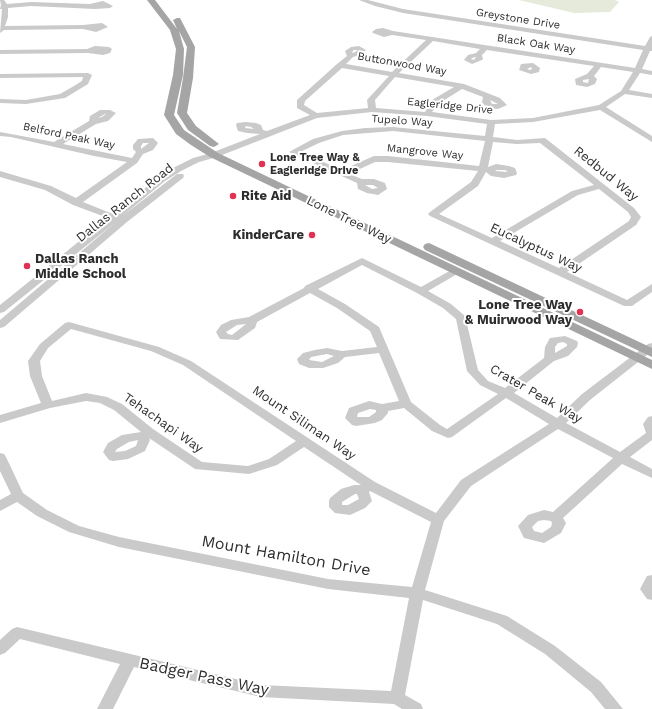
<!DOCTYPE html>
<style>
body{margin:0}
canvas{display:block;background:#fff}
</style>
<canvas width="652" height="709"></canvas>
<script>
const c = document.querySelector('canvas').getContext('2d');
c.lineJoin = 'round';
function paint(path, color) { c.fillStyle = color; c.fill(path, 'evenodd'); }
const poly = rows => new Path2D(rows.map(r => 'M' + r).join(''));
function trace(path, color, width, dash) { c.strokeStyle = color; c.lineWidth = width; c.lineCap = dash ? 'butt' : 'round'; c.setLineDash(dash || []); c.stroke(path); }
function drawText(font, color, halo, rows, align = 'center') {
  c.font = font + ' "Work Sans",sans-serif'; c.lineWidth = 4; c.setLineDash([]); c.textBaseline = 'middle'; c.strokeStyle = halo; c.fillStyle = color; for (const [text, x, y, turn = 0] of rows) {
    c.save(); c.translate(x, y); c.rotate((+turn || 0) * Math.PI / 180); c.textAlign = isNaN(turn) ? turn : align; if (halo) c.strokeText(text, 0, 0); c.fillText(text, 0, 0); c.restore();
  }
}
paint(poly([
 [519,0,615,0,619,2,610,12,574,13]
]), '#e5eada');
paint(poly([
 [0,0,4,0,7,4,31,2,90,4,103,1,113,6,110,8,95,9,31,6,8,8,8,17,5,26,83,25,102,23,108,27,96,32,83,29,4,30,0,33,2,9,0,9,1,5,0,0],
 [359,0,368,0,403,9,645,46,650,37,652,36,652,51,650,51,642,69,652,71,652,75,640,73,629,90,652,94,652,98,625,94,606,107,652,136,652,142,600,110,533,122,495,124,493,137,517,140,545,138,634,208,641,217,636,225,567,272,627,300,652,284,652,292,632,306,624,306,430,216,428,214,430,212,471,182,478,171,388,162,375,162,349,174,362,179,374,179,385,183,387,189,378,195,367,193,358,189,357,183,289,152,313,139,342,131,365,128,393,127,485,136,487,124,427,116,372,112,317,118,217,157,199,162,181,171,165,181,121,217,177,174,183,174,184,176,183,178,127,222,4,327,0,328,0,320,117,221,4,312,0,313,0,305,108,218,73,205,45,190,0,177,0,171,51,186,76,198,127,162,94,156,11,137,0,136,0,132,54,142,89,121,90,116,100,110,110,110,116,113,108,121,96,124,63,144,132,158,136,152,133,149,133,145,138,139,153,138,158,143,153,150,143,154,137,163,83,202,113,214,159,177,175,167,193,158,211,153,260,134,247,133,238,131,236,125,237,123,246,122,256,123,261,125,263,130,267,131,310,115,297,108,297,100,337,64,347,56,345,51,351,47,359,46,366,50,360,55,353,57,346,64,392,72,426,40,392,35,384,37,373,33,372,32,376,29,383,28,393,31,635,68,643,50,403,13,375,6,359,0],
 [433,41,480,49,476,53,468,55,464,60,472,64,482,60,483,59,482,55,487,50,594,66,587,74,575,79,576,85,587,87,595,84,597,79,594,76,601,67,633,72,621,91,599,105,533,118,491,120,432,112,438,104,462,89,483,97,482,102,487,108,498,109,507,105,500,98,464,84,399,73,433,41],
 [354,50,358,50,353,53,352,52,354,50],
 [476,57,474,60,471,59,472,58,476,57],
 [342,68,389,76,367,100,368,108,317,113,304,105,305,101,342,68],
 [395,77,454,87,432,100,425,112,376,108,375,100,395,77],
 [589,79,588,83,583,82,583,80,589,79],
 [490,100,498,104,492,104,490,100],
 [106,114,102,117,98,118,105,114,106,114],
 [246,126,251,127,254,129,245,128,246,126],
 [393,131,485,141,479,166,388,156,374,156,342,170,300,152,319,143,343,135,393,131],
 [493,142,517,144,540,143,594,185,572,191,492,238,439,214,478,186,486,172,491,176,504,178,516,175,517,173,515,168,509,166,496,164,488,167,493,142],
 [143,143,149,143,141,149,141,146,143,143],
 [497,170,505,170,508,172,495,171,497,170],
 [365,185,373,185,378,188,372,189,365,185],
 [599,189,628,212,631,217,629,221,559,268,500,241,578,195,599,189],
 [95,46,109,47,112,49,110,53,103,55,88,53,0,54,0,50,87,49,95,46],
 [533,63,540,68,539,72,531,74,519,70,521,64,533,63],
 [531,67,532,69,530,70,527,69,531,67],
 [88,73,92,75,88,84,65,98,26,104,0,103,0,99,26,100,60,94,74,86,82,81,83,77,0,78,0,74,88,73],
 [362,258,421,287,453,269,459,269,461,271,459,273,428,291,451,304,465,316,478,370,488,381,505,388,544,358,545,347,550,338,565,336,577,341,578,343,577,347,568,356,554,361,514,393,557,418,582,394,648,344,652,343,652,351,590,400,566,423,620,452,646,433,643,424,648,417,652,416,652,440,630,457,652,469,652,478,622,464,563,518,566,523,561,533,544,543,524,538,518,526,528,515,544,510,553,512,613,458,558,429,471,486,444,521,425,590,507,616,555,646,601,682,623,709,605,709,591,692,545,654,497,624,423,600,405,695,421,704,423,709,402,709,394,704,261,697,134,667,113,709,97,709,120,664,20,639,5,653,0,655,0,640,12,629,17,627,261,685,391,691,409,598,328,589,119,547,69,532,37,516,17,502,0,511,0,500,11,494,0,471,0,453,4,454,6,457,23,493,47,510,79,526,119,537,328,579,412,587,431,522,370,491,369,492,372,501,365,508,350,515,335,513,329,507,329,501,330,498,341,489,354,485,361,485,304,447,277,465,249,474,195,469,149,438,150,440,145,451,128,459,113,461,109,460,103,452,108,443,122,435,141,432,114,410,100,403,86,401,50,408,0,423,0,415,41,403,30,376,28,361,40,344,65,323,69,322,159,347,191,361,375,482,436,513,461,480,549,424,506,398,452,437,448,438,432,431,404,408,388,411,388,413,382,420,375,423,356,426,352,425,345,418,349,408,369,401,382,404,399,401,379,353,345,357,338,363,323,368,309,368,299,364,297,359,303,353,315,350,327,348,342,351,377,347,370,331,337,308,310,293,257,322,255,328,238,340,220,339,216,332,221,325,231,320,249,317,304,288,305,286,362,258],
 [362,265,417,293,443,308,456,319,467,371,480,385,498,394,447,429,440,425,411,402,379,327,345,304,318,289,362,265],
 [246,324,232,335,228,334,226,332,237,325,246,324],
 [71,329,151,351,183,365,296,441,269,459,248,466,202,462,153,429,122,404,107,397,86,393,52,401,42,376,40,361,48,348,71,329],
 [563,342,567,344,567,346,555,353,555,347,558,343,563,342],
 [327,354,334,356,322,362,309,360,311,357,327,354],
 [370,409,376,410,376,412,369,417,357,417,358,413,370,409],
 [138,440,136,446,125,451,115,452,117,449,129,442,138,440],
 [355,494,357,494,359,499,348,505,342,505,342,502,355,494],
 [544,520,551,521,552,523,551,527,542,533,534,531,532,527,538,521,544,520],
 [652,575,652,600,647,599,640,589,647,576,652,575]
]), '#cacaca');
paint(poly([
 [147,0,155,0,177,29,173,20,177,18,180,18,195,47,193,78,187,113,196,126,219,144,214,147,210,146,188,130,177,113,183,78,187,47,179,31,184,49,183,75,174,115,184,130,218,153,652,360,652,369,210,157,191,145,176,134,164,115,173,75,176,49,170,30,147,0],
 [429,243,652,348,652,357,425,250,423,247,425,244,429,243]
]), '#a5a5a5');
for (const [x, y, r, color] of [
 [262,164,4,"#df3356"],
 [233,196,4,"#df3356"],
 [312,235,4,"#df3356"],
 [27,266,4,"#df3356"],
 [580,312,4,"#df3356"]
]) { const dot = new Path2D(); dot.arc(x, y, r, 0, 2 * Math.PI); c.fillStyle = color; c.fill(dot); trace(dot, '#fff', 1.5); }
drawText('11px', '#2d2d2d', '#fff', [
 ["Greystone Drive",518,19,9],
 ["Black Oak Way",536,44,9],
 ["Buttonwood Way",402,64,10],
 ["Eagleridge Drive",450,106,6],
 ["Tupelo Way",402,121,4],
 ["Belford Peak Way",69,136,12],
 ["Mangrove Way",425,152,6]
]);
drawText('bold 11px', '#2d2d2d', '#fff', [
 ["Lone Tree Way &",270,158],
 ["Eagleridge Drive",270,171]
], 'left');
drawText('13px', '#2d2d2d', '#fff', [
 ["Redbud Way",606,174,39],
 ["Dallas Ranch Road",125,203,-38],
 ["Lone Tree Way",349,220,26],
 ["Eucalyptus Way",536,248,25],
 ["Crater Peak Way",536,394,30],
 ["Tehachapi Way",163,423,35],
 ["Mount Siliman Way",304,423,34]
]);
drawText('bold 13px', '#2d2d2d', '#fff', [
 ["Rite Aid",241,196],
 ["KinderCare",304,235,"right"],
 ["Dallas Ranch",35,259],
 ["Middle School",35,274],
 ["Lone Tree Way",572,305,"right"],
 ["& Muirwood Way",572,320,"right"]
], 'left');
drawText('16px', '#2d2d2d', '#fff', [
 ["Mount Hamilton Drive",286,556,10],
 ["Badger Pass Way",204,677,12]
]);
</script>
